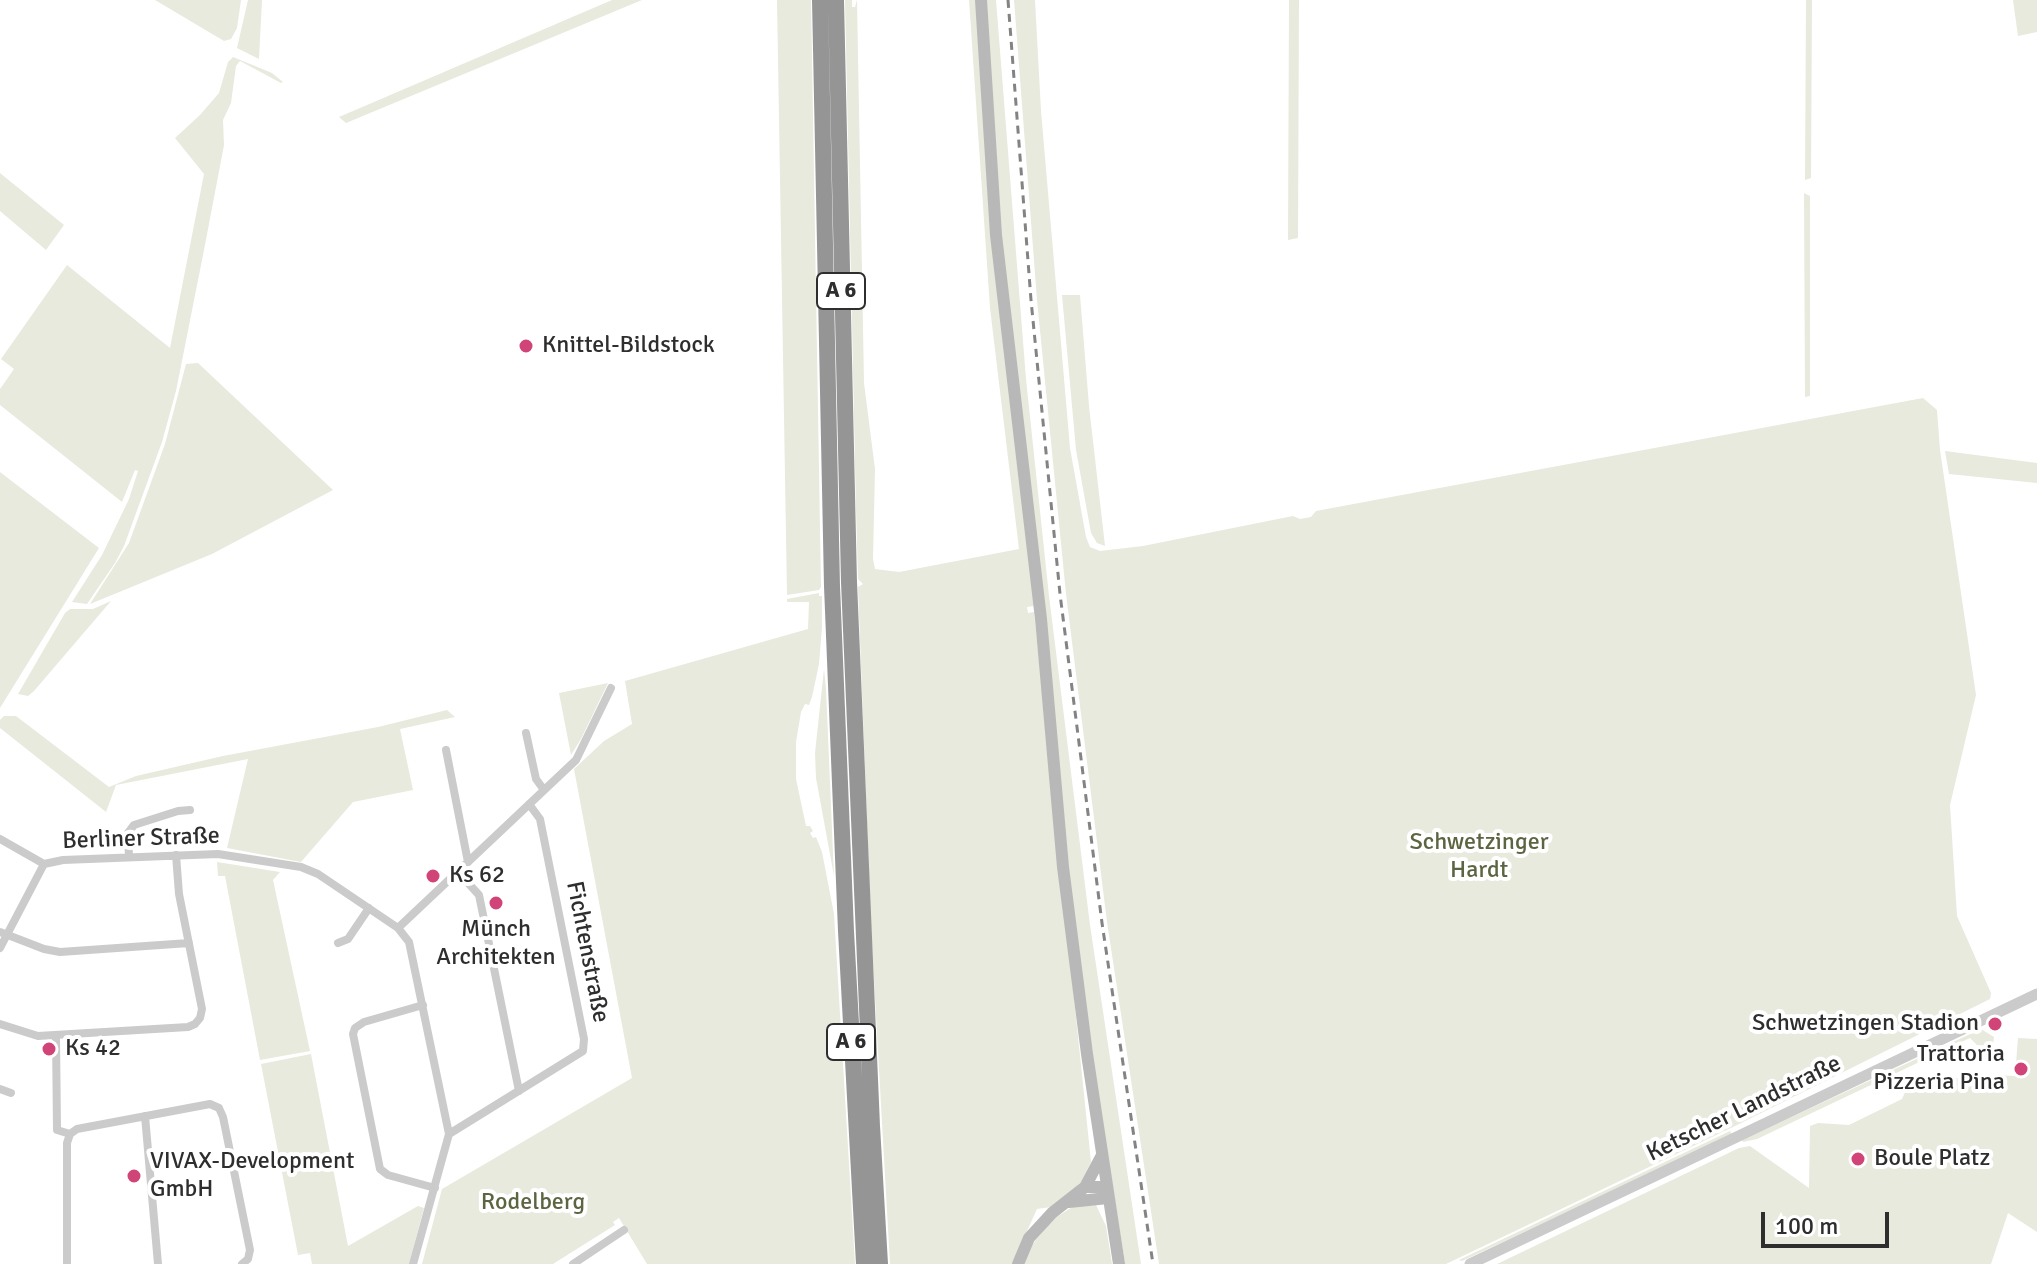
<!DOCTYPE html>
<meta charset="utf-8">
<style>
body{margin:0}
#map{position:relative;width:2037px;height:1264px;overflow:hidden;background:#fff;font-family:Signika,sans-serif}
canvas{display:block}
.scale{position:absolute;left:1761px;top:1212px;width:128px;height:36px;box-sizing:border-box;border:4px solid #2e2e2e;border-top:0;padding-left:10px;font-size:24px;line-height:28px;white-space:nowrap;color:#2e2e2e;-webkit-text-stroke:6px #fff;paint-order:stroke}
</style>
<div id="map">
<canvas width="2037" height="1264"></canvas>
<div class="scale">100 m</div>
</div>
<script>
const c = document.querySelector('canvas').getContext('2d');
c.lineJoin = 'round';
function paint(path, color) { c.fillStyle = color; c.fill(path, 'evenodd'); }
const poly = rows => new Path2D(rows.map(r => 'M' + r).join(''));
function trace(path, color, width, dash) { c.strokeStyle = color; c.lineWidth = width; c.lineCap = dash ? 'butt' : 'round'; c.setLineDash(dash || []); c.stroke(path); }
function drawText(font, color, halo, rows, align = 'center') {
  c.font = font + ' Signika,sans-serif'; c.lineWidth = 8; c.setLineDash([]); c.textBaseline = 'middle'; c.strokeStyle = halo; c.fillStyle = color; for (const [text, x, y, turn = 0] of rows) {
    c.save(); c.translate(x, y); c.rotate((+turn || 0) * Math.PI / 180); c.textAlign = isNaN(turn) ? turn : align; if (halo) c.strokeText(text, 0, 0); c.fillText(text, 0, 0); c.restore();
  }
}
paint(poly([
 [155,0,241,0,237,28,231,39,224,41],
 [248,0,262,0,259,59,237,48],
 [612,0,642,0,346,123,339,117],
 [777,0,811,0,821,587,819,590,787,595],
 [845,0,852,0,852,7,855,7,857,0,864,383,875,469,873,559,875,569,899,572,1019,549,990,308,969,0,976,0,1034,606,1027,607,1028,613,1034,612,1091,1162,1082,1181,1074,1189,1051,1207,1037,1209,1012,1264,890,1264,871,927,858,587,863,584,858,579,856,509],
 [985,0,996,0,1026,379,1049,596,1090,925,1141,1264,1125,1264,1080,978,1002,257],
 [1014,0,1035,0,1041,111,1070,448,1086,537,1090,547,1100,551,1143,546,1293,516,1300,519,1311,517,1316,511,1923,398,1937,410,1940,450,1976,695,1950,805,1957,916,1991,993,1990,999,1735,1126,1446,1264,1159,1264,1107,922,1066,594,1037,300],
 [1289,0,1299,0,1298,238,1288,240],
 [1806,0,1812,0,1811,178,1805,180],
 [2013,0,2037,0,2037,32,2018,36],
 [233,57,272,73,283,82,281,83,240,61,236,66,231,103,223,120,224,145,204,250,176,391,162,442,124,546,115,563,87,604,72,602,102,555,129,499,138,471,135,470,122,502,0,405,0,389,14,369,1,359,67,265,170,348,204,174,175,138,200,115,219,93,228,62],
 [0,173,64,225,46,250,0,211],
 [1804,193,1810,196,1810,396,1805,397],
 [1062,295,1080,295,1089,406,1105,546,1097,543,1091,533,1076,450],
 [198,363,333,490,212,554,90,604,129,543,165,444,186,364],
 [1945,451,2037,463,2037,483,1949,474],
 [0,472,99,548,0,708],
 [819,593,819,596,822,596,822,627,819,664,812,697,809,705,805,704,801,712,796,742,796,779,806,826,810,826,813,831,810,833,813,838,816,837,822,852,834,914,855,1264,647,1264,619,1218,613,1222,615,1225,553,1264,422,1264,442,1189,632,1078,574,769,604,741,632,724,625,681,808,629,809,602,787,602,787,599],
 [111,601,34,691,28,696,18,694,65,613,70,609,93,609],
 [824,669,826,689,834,876,816,778,815,753],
 [608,683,581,739,571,755,559,693],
 [447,710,455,717,400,729,413,790,353,802,301,862,227,848,248,759,116,785,106,812,0,728,0,720,4,716,16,716,109,787,136,776,223,756,378,727],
 [217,862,280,872,273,880,310,1051,260,1060,225,876,218,876],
 [1981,1029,1994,1037,1993,1046,1990,1049,1982,1050,1970,1038,1757,1139,1743,1142,1742,1140],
 [2018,1038,2037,1039,2037,1232,2008,1213,1991,1264,1497,1264,1739,1148,1750,1146,1809,1188,1810,1126,1818,1123,1849,1125,1902,1099,1906,1090,1936,1077,1990,1080,1991,1075,2015,1076],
 [311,1054,348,1246,418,1206,424,1208,409,1264,312,1264,310,1253,298,1255,261,1064],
 [1730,1131,1732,1134,1582,1205,1462,1261,1459,1260],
 [1096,1205,1106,1226,1112,1264,1024,1264,1031,1246,1052,1220,1074,1206]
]), '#e8eadd');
trace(poly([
 [526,733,536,779,544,790],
 [446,750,468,862],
 [0,839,44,864],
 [129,857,128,833,134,825,178,811,190,810],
 [458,872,479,895,519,1091],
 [398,928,576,760,611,688],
 [0,932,44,949,60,952,189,943],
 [338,943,348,939,369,908],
 [0,948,44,864,63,860,218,854,301,867,318,874,398,928,409,942,449,1134,413,1264],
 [423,1005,364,1022,355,1028,353,1034,380,1169,388,1175,435,1188],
 [0,1024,38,1036,188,1027,195,1024,200,1018,202,1009,179,894,176,855],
 [56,1036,57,1130,70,1134],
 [0,1089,11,1093],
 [145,1116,158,1264],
 [449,1134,583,1051,584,1039,540,819,529,804],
 [67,1264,67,1143,70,1134,77,1129,210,1104,219,1108,223,1117,250,1250,248,1259,242,1264],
 [573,1264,624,1230]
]), '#cbcbcb', 8);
trace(poly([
 [1470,1264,2037,994]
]), '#cbcbcb', 11);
trace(poly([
 [981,0,996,235,1041,619,1063,867,1087,1054,1119,1264],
 [1085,1187,1102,1155],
 [1069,1202,1108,1198],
 [1018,1264,1029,1238,1052,1213,1085,1187,1107,1187]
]), '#b8b8b8', 12);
trace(poly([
 [820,0,832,586,846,931,864,1264],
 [836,0,849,582,872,1126,880,1264]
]), '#959595', 16);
trace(poly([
 [1008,0,1031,300,1060,594,1102,923,1153,1264]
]), '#838383', 3, [8, 6]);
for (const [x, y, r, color] of [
 [526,346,8,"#d14477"],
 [433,876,8,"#d14477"],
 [496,903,8,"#d14477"],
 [1995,1024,8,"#d14477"],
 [49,1049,8,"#d14477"],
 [2021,1069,8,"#d14477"],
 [1858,1159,8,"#d14477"],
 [134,1176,8,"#d14477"]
]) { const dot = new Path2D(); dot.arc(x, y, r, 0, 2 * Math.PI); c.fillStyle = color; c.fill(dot); trace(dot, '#fff', 3); }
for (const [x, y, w] of [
 [841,291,48],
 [851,1042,48]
]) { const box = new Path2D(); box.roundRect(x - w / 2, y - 18, w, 36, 6); c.fillStyle = '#fff'; c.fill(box); trace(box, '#2e2e2e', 2); }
drawText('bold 22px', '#2e2e2e', null, [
 ["A 6",841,291],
 ["A 6",851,1042]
]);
drawText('24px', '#2e2e2e', '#fff', [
 ["Knittel-Bildstock",542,346],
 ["Ks 62",449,876],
 ["Münch",496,930,"center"],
 ["Architekten",496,958,"center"],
 ["Schwetzingen Stadion",1979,1024,"right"],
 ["Ks 42",65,1049],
 ["Trattoria",2005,1055,"right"],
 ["Pizzeria Pina",2005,1083,"right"],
 ["Boule Platz",1874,1159],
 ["VIVAX-Development",150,1162],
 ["GmbH",150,1190]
], 'left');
drawText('24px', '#2e2e2e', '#fff', [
 ["Berliner Straße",141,839,-2],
 ["Fichtenstraße",587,952,79],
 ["Ketscher Landstraße",1744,1109,-26]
]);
drawText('24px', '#5c6541', '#fff', [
 ["Schwetzinger",1479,843],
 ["Hardt",1479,871],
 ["Rodelberg",533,1203]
]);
</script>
